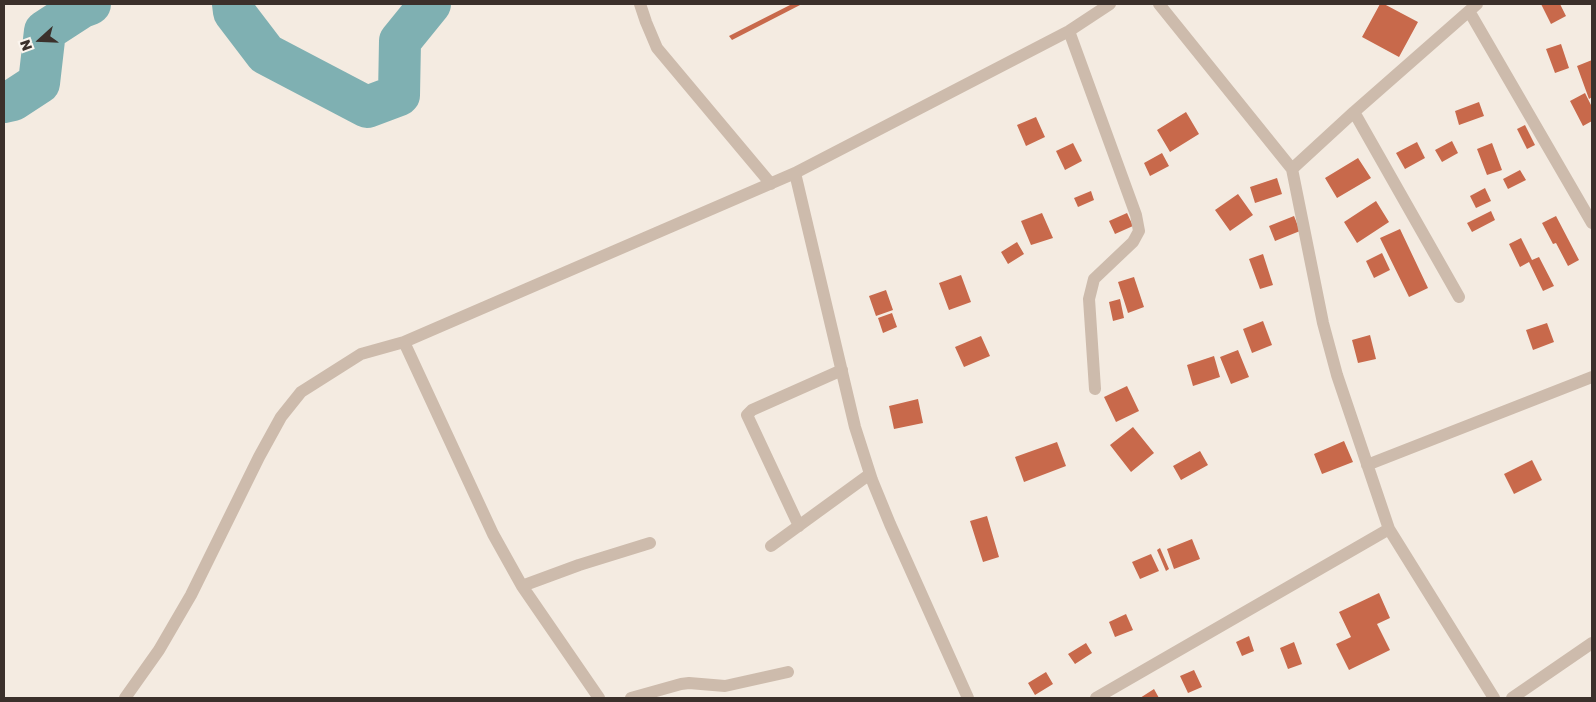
<!DOCTYPE html>
<style>
body{margin:0}
#map{position:relative;width:1596px;height:702px;overflow:hidden;background:#f4ebe1;font-family:"Golos Text",sans-serif}
canvas{display:block}
.frame{position:absolute;inset:0;border:5px solid #3b302b;pointer-events:none}
.north{position:absolute;left:15px;top:15px;width:50px;height:50px;-webkit-text-stroke:4px #fbf5ee;paint-order:stroke;rotate:250deg;font-size:14px;font-weight:700;line-height:20px;text-align:center;color:#3b302b}
.north::after{content:'';display:block;margin:auto;width:18px;height:22px;background:#3b302b;clip-path:polygon(50% 0,100% 100%,50% 72%,0 100%)}
</style>
<div id="map">
<canvas width="1596" height="702"></canvas>
<div class="frame"></div>
<div class="north">N</div>
</div>
<script>
const c = document.querySelector('canvas').getContext('2d');
c.lineJoin = 'round';
const poly = rows => new Path2D(rows.map(r => 'M' + r).join(''));
function trace(path, color, width, dash) { c.strokeStyle = color; c.lineWidth = width; c.lineCap = dash ? 'butt' : 'round'; c.setLineDash(dash || []); c.stroke(path); }
function paint(path, color) { c.fillStyle = color; c.fill(path, 'evenodd'); }
trace(poly([
 [233,4,234,12,266,54,367,107,399,95,400,41,430,4],
 [4,102,13,100,39,83,45,31,82,7,90,4]
]), '#7fb0b2', 42);
paint(poly([
 [792,4,802,4,732,40,729,36],
 [1380,4,1384,4,1418,22,1399,57,1362,37],
 [1541,4,1560,4,1566,16,1551,24],
 [1561,44,1569,68,1555,73,1546,49],
 [1592,60,1592,97,1589,99,1577,66],
 [1585,93,1592,107,1592,121,1583,126,1570,101],
 [1479,102,1484,116,1459,125,1455,111],
 [1186,112,1199,134,1170,152,1157,130],
 [1036,117,1045,137,1026,146,1017,125],
 [1525,125,1535,145,1527,149,1517,129],
 [1452,141,1458,153,1442,162,1435,150],
 [1417,142,1425,158,1405,169,1396,153],
 [1073,143,1082,161,1065,170,1056,151],
 [1492,143,1502,170,1487,175,1477,149],
 [1162,153,1169,166,1150,176,1144,163],
 [1358,158,1371,178,1337,198,1325,178],
 [1520,170,1526,180,1508,189,1503,179],
 [1277,178,1282,194,1255,203,1250,187],
 [1485,188,1491,201,1476,208,1470,196],
 [1091,191,1094,200,1078,207,1074,198],
 [1238,194,1253,215,1230,231,1215,210],
 [1376,201,1389,222,1357,243,1344,222],
 [1491,211,1495,220,1472,232,1467,223],
 [1042,213,1053,238,1031,245,1021,221],
 [1127,213,1133,226,1115,234,1109,221],
 [1294,216,1300,231,1275,241,1269,226],
 [1556,216,1579,260,1568,266,1556,243,1553,244,1542,223],
 [1400,229,1428,288,1409,297,1380,238],
 [1521,238,1532,260,1539,257,1554,286,1543,291,1529,262,1520,267,1509,244],
 [1017,242,1024,254,1008,264,1001,252],
 [1382,253,1390,270,1374,278,1366,261],
 [1263,254,1273,285,1260,289,1249,259],
 [961,275,971,302,949,310,939,283],
 [1134,277,1144,307,1128,313,1118,282],
 [886,290,893,310,876,316,869,296],
 [1120,299,1124,318,1113,321,1109,302],
 [892,313,897,327,883,333,878,318],
 [1263,321,1272,345,1252,353,1243,329],
 [1547,323,1554,342,1533,350,1526,330],
 [1370,335,1376,359,1358,363,1352,340],
 [981,336,990,356,964,367,955,347],
 [1238,350,1249,377,1231,384,1220,357],
 [1214,356,1220,377,1193,386,1187,365],
 [1127,386,1139,411,1116,422,1104,397],
 [918,399,923,423,894,429,889,406],
 [1133,427,1154,453,1131,472,1110,445],
 [1344,441,1353,462,1322,474,1314,454],
 [1057,442,1066,466,1024,482,1015,457],
 [1200,451,1208,465,1181,480,1173,466],
 [1532,460,1542,480,1514,494,1504,474],
 [987,516,999,557,983,562,970,521],
 [1192,539,1200,559,1174,569,1167,549],
 [1160,548,1169,569,1166,571,1157,550],
 [1151,554,1159,571,1140,579,1132,562],
 [1379,593,1390,618,1377,624,1390,650,1349,670,1336,644,1351,637,1339,612],
 [1126,614,1133,630,1115,637,1109,622],
 [1249,636,1254,651,1242,656,1236,642],
 [1294,642,1302,664,1288,669,1280,648],
 [1086,643,1092,653,1075,664,1068,654],
 [1194,670,1202,687,1188,693,1180,676],
 [1046,672,1053,684,1035,695,1028,683],
 [1154,689,1159,698,1140,698]
]), '#c8694b');
trace(poly([
 [640,4,646,22,657,48,771,184],
 [1469,11,1592,223],
 [1069,31,1136,215,1139,231,1133,242,1094,279,1089,299,1095,389],
 [1354,112,1459,297],
 [1292,169,1354,112,1477,4],
 [795,173,855,427,872,480,890,524,968,698],
 [404,342,493,534,522,586,599,698],
 [1367,465,1592,377],
 [799,526,747,415,752,410,842,370],
 [1389,529,1494,698],
 [771,546,870,474],
 [522,586,579,565,650,543],
 [125,698,159,650,191,595,259,457,281,417,301,392,361,354,404,342,795,173,1069,31,1110,4],
 [631,698,681,684,689,683,725,686,788,672],
 [1096,698,1389,529,1337,375,1323,323,1292,169,1159,4],
 [1512,698,1592,643]
]), '#cdbbac', 12);
</script>
